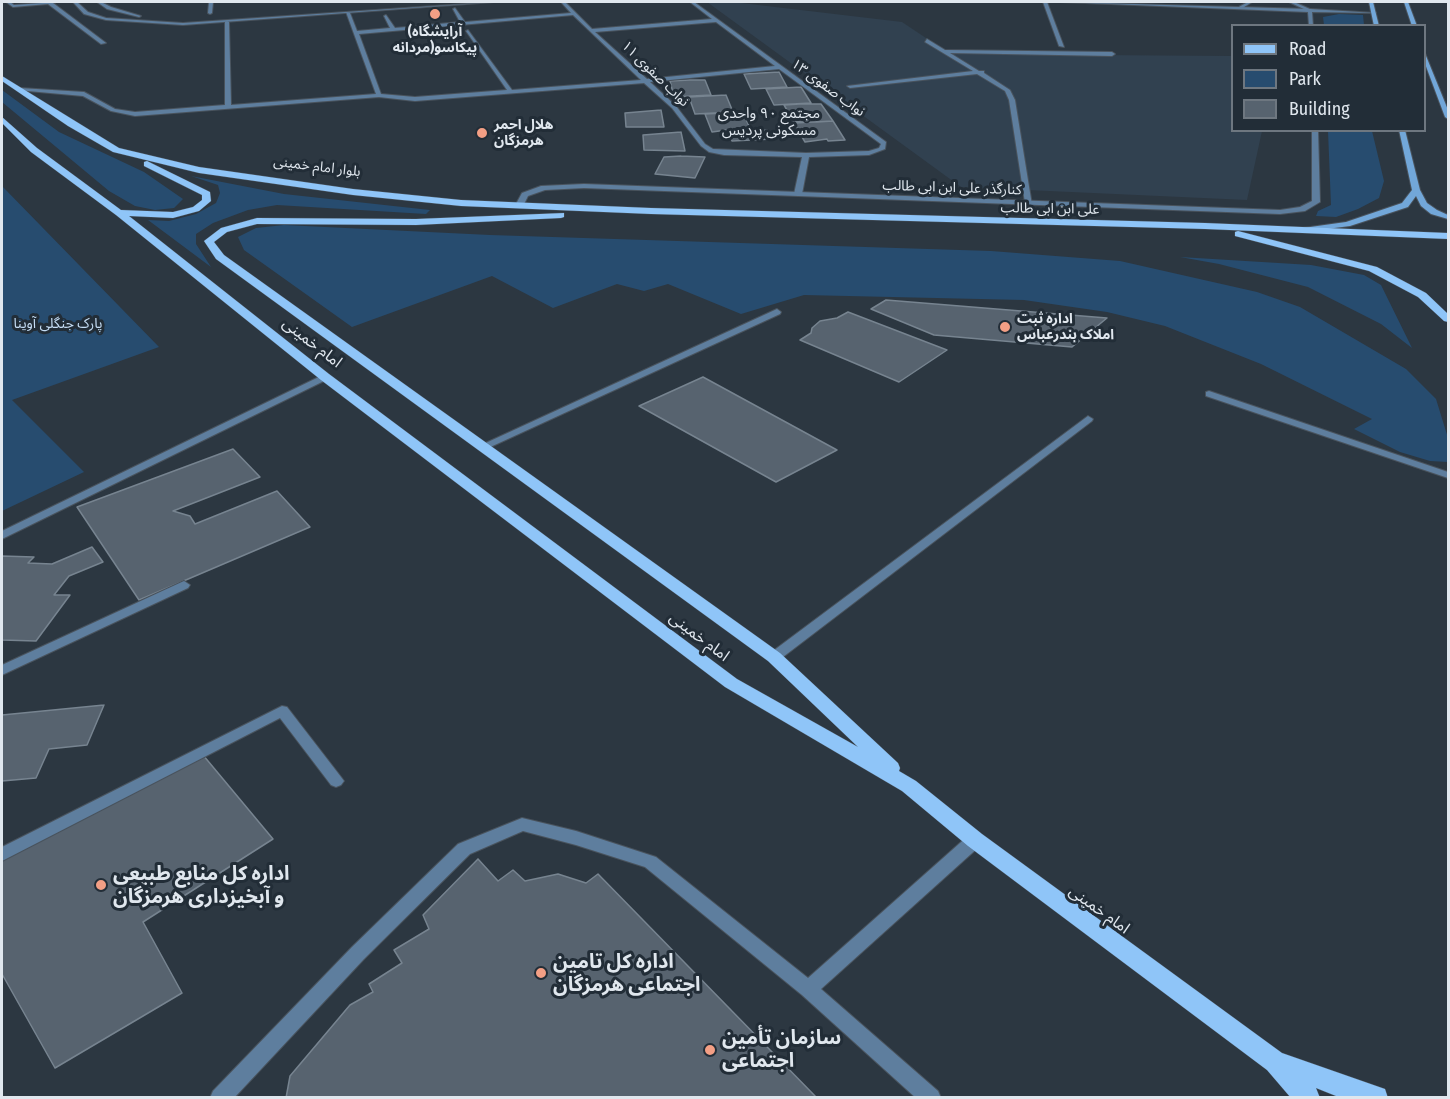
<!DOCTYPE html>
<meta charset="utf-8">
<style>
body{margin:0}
#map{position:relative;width:1450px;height:1099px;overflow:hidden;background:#2c3741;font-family:"Fira Sans Condensed",sans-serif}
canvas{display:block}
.frame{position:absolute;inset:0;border:3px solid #e0e7ee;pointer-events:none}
.legend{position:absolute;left:1231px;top:24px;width:195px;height:108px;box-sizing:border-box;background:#222d37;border:2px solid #6e7780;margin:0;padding:8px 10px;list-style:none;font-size:18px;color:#e0e7ee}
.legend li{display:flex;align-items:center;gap:12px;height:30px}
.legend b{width:30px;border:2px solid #6e7780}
</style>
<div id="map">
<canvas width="1450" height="1099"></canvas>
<div class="frame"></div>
<ul class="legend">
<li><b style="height:8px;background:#8fc5f8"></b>Road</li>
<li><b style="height:16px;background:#274c6f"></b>Park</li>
<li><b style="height:16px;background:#57636f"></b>Building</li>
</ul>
</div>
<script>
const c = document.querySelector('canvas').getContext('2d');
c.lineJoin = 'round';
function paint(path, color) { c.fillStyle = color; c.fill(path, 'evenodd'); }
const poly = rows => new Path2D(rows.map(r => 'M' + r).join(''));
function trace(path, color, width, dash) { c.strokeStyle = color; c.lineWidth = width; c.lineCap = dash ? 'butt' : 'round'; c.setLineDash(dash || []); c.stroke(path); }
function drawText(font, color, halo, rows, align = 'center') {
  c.font = font + ' "Fira Sans Condensed","Noto Sans Arabic",sans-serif'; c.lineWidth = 6; c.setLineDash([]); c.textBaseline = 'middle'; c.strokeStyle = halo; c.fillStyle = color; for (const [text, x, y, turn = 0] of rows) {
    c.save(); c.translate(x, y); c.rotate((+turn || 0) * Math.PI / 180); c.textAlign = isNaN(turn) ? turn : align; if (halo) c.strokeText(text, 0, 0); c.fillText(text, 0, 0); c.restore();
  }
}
paint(poly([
 [707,2,733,2,902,22,950,54,1232,56,1232,130,1262,131,1247,200,961,187]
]), '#314150');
paint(poly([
 [1339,14,1363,15,1364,25,1324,25,1323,17],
 [2,90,59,132,144,172,183,199,174,208,155,210,135,206,109,191,2,102],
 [1328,131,1372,131,1384,181,1379,198,1358,209,1336,217,1316,216,1318,211,1331,205],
 [191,176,284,194,430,210,426,214,277,205,248,210,213,223,196,234,196,244,211,267,148,220,169,221,196,214,216,203,220,193,218,185],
 [2,186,159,347,12,400,84,472,2,511],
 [284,225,490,235,991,251,1120,261,1257,292,1300,307,1406,369,1436,399,1448,438,1448,462,1430,461,1400,452,1354,429,1372,419,1261,364,1165,326,1107,312,1024,300,804,295,741,314,668,284,644,291,617,284,553,308,492,276,352,327,244,250,238,237,256,228],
 [1180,257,1311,265,1364,275,1381,285,1412,348,1381,324,1308,287,1219,264]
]), '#274c6f');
const building = poly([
 [779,72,787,87,751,89,744,74,779,72],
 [690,80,705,80,711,95,674,97,670,81,690,80],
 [801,87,811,103,774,105,766,89,801,87],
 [726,95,733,112,695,114,689,97,726,95],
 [800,104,821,104,833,121,817,122,816,119,794,122,784,105,800,104],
 [661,110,664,127,626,127,625,113,661,110],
 [743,112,751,131,735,131,734,129,712,132,705,114,743,112],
 [833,121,845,140,828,141,827,139,805,142,794,123,833,121],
 [767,130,772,139,732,141,728,132,767,130],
 [681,132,685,151,644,150,643,135,681,132],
 [681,156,705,157,695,178,655,174,664,157,681,156],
 [886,300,1107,318,1072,347,934,335,871,309,886,300],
 [848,312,947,350,899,382,800,340,811,333,812,328,820,321,837,318,848,312],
 [703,377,837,450,776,482,639,406,703,377],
 [233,449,260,477,173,511,190,516,195,524,277,491,310,527,139,600,77,507,233,449],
 [92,547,103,562,69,576,54,595,70,595,36,641,2,640,2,556,34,557,28,563,52,564,92,547],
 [104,705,87,745,49,749,36,778,2,781,2,715,104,705],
 [198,749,273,839,143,922,182,993,55,1068,2,974,2,848,198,749],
 [478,859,498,881,513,870,525,881,558,874,586,883,598,874,817,1098,286,1098,290,1076,350,1005,373,992,369,984,402,963,394,950,429,929,423,915,478,859]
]);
paint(building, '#57636f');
trace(building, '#778490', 1.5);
const service = poly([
 [777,309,781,312,780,314,486,449,478,449,477,447,777,309],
 [1209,391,1448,472,1448,478,1206,396,1206,392,1209,391],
 [1088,416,1093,419,1092,421,779,660,769,660,767,657,769,654,1088,416],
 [522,818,576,831,656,857,808,978,969,835,975,833,981,835,983,840,981,845,821,989,938,1091,941,1098,916,1098,802,995,645,867,576,845,523,831,470,854,364,959,234,1098,210,1098,213,1091,352,947,458,844,522,818]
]);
const minor = poly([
 [6,2,10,2,14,5,56,2,53,3,106,43,101,44,48,4,13,7,6,2],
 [209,2,213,2,212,13,210,14,208,13,209,2],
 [561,2,565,2,592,29,712,19,690,2,694,2,886,142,885,149,869,155,809,157,802,194,798,196,794,194,802,157,724,155,709,152,701,146,672,108,644,83,415,101,379,97,135,116,111,111,83,96,17,90,20,88,84,92,115,109,135,112,225,105,225,22,227,21,229,22,231,105,376,94,346,12,350,13,357,31,390,28,384,16,386,15,395,28,460,22,453,9,455,8,465,22,571,13,561,2],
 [573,15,641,80,512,90,468,30,466,31,507,90,415,97,381,94,359,34,573,15],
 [716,22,775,66,647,79,595,32,716,22],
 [779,69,881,144,879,148,869,151,806,153,713,149,705,144,676,106,650,82,779,69],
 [1043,2,1047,2,1064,47,1059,46,1043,2],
 [1248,2,1252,2,1241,9,1237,8,1248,2],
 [1289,2,1294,2,1312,10,1308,11,1289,2],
 [927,39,945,50,1112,52,1115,54,1112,56,950,53,979,71,984,71,984,73,1010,90,1015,100,1032,205,1025,203,1009,100,1005,91,977,74,850,88,847,86,973,71,925,42,927,39],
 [325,374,328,375,328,379,2,539,2,531,325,374],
 [184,581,190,585,188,588,2,675,2,665,184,581],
 [282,706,287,707,341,777,344,781,341,785,336,787,331,785,280,718,2,861,2,847,282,706]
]);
const tertiary = poly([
 [73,2,77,2,88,12,106,18,183,23,494,2,183,25,106,20,84,14,73,2],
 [97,2,101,2,111,7,141,16,139,17,107,9,97,2],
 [1060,2,1310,9,1376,13,1312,12,1313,26,1309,26,1308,12,1060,2],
 [1312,130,1318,130,1320,202,1305,211,1280,214,584,188,545,190,528,196,523,206,516,204,522,193,541,186,584,184,1280,210,1300,207,1312,201,1312,130]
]);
const secondary = poly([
 [1369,2,1373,2,1379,26,1374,26,1369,2],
 [1404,2,1408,2,1417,26,1412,26,1404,2],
 [1424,51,1448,110,1448,119,1445,117,1424,61,1424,51],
 [1399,130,1405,130,1420,190,1427,203,1437,210,1448,215,1448,219,1431,214,1421,206,1416,196,1408,207,1350,226,1303,232,1303,228,1346,222,1402,203,1412,190,1399,130]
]);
const primary = poly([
 [2,76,119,148,199,167,353,189,461,200,651,208,1205,223,1448,233,1448,239,1205,229,651,214,461,206,353,195,199,173,113,152,68,126,2,81,2,76],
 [2,117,37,148,121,210,173,212,193,207,202,200,202,195,144,166,144,162,147,161,210,192,211,201,199,211,173,218,129,216,329,374,737,679,858,747,768,661,216,259,204,241,221,228,257,218,416,219,564,213,564,217,561,218,416,225,257,224,227,232,214,242,224,255,780,653,898,763,900,768,899,771,916,781,982,834,1282,1053,1385,1089,1388,1098,1341,1098,1316,1088,1320,1098,1291,1098,1267,1070,968,846,902,791,725,687,321,380,116,215,31,152,2,123,2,117],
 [1238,231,1377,267,1426,293,1448,314,1448,322,1444,321,1418,297,1369,271,1235,236,1235,232,1238,231]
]);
trace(service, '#49535d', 2);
trace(minor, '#49535d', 2);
trace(tertiary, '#49535d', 2);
trace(secondary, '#49535d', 2);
trace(primary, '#49535d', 1);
paint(service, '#5e7e9e');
paint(minor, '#5e7e9e');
paint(tertiary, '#5e7e9e');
paint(secondary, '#72a7d9');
paint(primary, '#8fc5f8');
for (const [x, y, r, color] of [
 [435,14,6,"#f39f85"],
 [482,133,6,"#f39f85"],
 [1005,327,6,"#f39f85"],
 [101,885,6,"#f39f85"],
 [541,973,6,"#f39f85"],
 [710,1050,6,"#f39f85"]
]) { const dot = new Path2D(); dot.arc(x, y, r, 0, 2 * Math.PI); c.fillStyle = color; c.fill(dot); trace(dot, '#222d37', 2); }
drawText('bold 14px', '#e0e7ee', '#222d37', [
 ["(آرایشگاه",435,32,"center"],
 ["پیکاسو(مردانه",435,48,"center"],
 ["هلال احمر",494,125],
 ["هرمزگان",494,141],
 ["اداره ثبت",1017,319],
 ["املاک بندرعباس",1017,335]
], 'left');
drawText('14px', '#e0e7ee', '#222d37', [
 ["نواب صفوی ۱۱",655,74,44],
 ["نواب صفوی ۱۳",828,88,36],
 ["بلوار امام خمینی",317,167,7],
 ["کنارگذر علی ابن ابی طالب",952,188,2],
 ["علی ابن ابی طالب",1050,209,1]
]);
drawText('14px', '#c5ddf5', '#222d37', [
 ["پارک جنگلی آوینا",58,324]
]);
drawText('15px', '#e0e7ee', '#222d37', [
 ["مجتمع ٩٠ واحدی",769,114],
 ["مسکونی پردیس",769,131]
]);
drawText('16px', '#e0e7ee', '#222d37', [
 ["امام خمینی",312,343,38],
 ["امام خمینی",699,637,37],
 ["امام خمینی",1099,910,36]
]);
drawText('bold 20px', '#e0e7ee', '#222d37', [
 ["اداره کل منابع طبیعی",113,874],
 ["و آبخیزداری هرمزگان",113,897],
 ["اداره کل تامین",553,962],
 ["اجتماعی هرمزگان",553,985],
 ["سازمان تأمین",722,1038],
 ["اجتماعی",722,1061]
], 'left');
</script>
